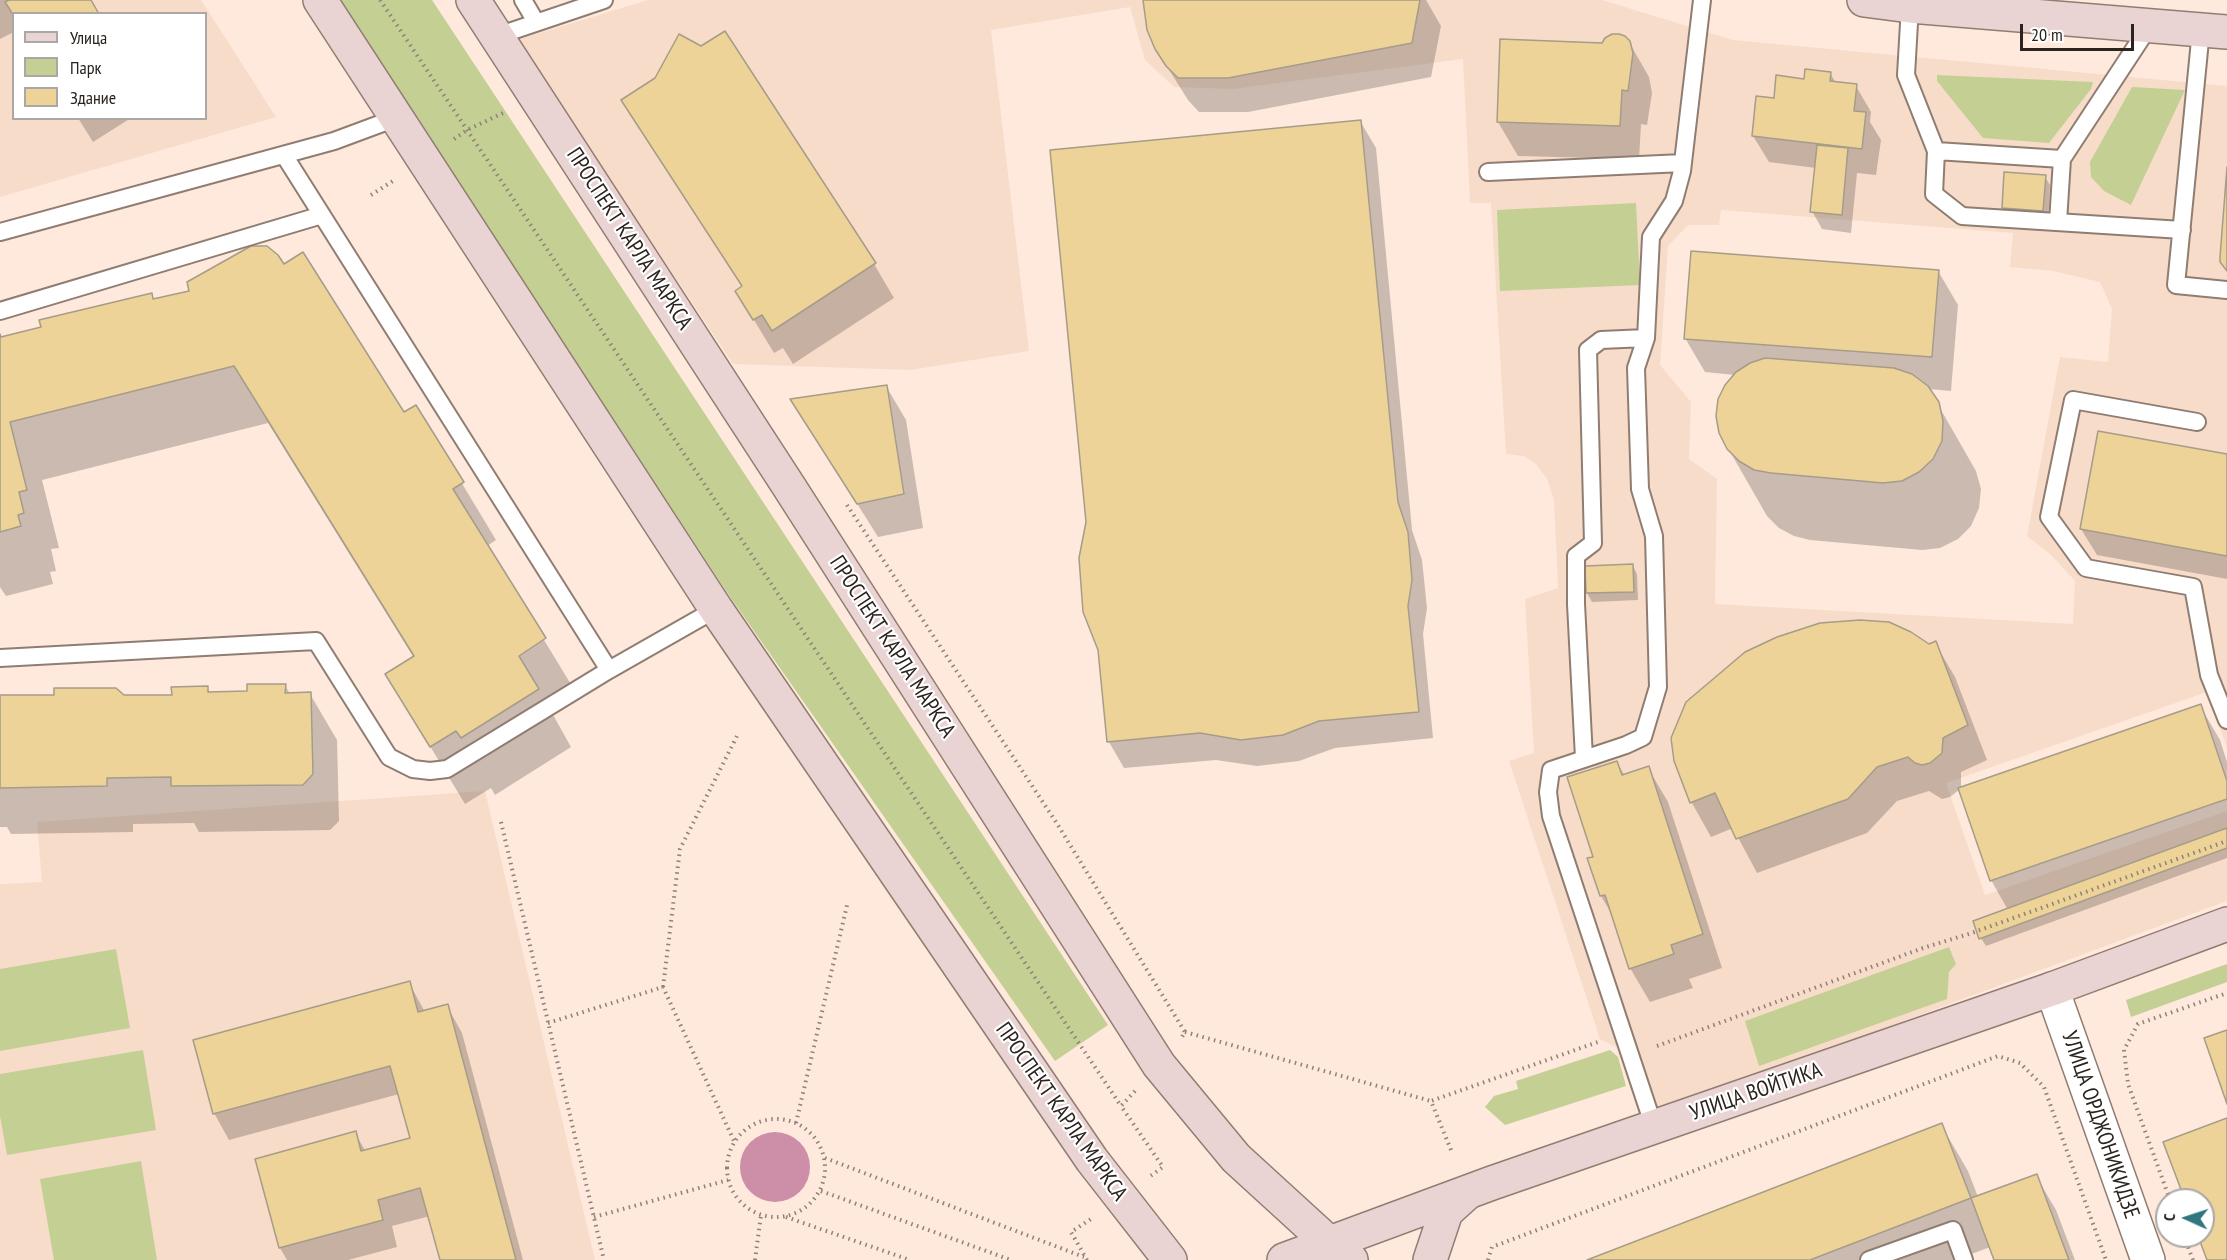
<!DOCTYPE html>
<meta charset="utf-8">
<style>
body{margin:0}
#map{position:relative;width:2227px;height:1260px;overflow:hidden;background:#fee9dc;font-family:"PT Sans Narrow",sans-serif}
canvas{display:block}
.legend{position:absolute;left:12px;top:12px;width:195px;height:108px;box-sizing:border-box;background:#fff;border:2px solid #aaa7a5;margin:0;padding:8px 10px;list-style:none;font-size:18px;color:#2a231e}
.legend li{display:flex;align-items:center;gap:12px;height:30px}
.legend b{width:30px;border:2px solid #aaa7a5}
.north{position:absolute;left:2155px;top:1188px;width:60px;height:60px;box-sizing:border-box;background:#fff;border:2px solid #aaa7a5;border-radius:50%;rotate:273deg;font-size:16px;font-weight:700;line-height:24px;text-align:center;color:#2a231e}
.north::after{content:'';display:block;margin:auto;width:21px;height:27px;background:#2f7781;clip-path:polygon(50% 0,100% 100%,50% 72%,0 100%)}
.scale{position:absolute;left:2020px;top:24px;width:114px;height:27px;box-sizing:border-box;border:3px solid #2a231e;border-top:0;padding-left:8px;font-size:18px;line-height:21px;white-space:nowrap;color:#2a231e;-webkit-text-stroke:4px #fff;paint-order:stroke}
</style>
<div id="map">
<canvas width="2227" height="1260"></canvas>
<ul class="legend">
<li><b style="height:8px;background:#ead4d3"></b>Улица</li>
<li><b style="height:16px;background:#c4cf93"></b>Парк</li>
<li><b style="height:16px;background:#eed398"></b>Здание</li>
</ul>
<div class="north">С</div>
<div class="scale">20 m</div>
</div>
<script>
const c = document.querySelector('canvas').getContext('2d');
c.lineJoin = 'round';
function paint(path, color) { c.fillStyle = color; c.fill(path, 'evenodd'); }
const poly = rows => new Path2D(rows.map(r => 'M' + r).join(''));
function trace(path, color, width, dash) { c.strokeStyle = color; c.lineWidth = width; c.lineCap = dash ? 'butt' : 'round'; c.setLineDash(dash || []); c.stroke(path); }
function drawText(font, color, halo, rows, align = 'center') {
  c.font = font + ' "PT Sans Narrow",sans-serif'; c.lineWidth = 4.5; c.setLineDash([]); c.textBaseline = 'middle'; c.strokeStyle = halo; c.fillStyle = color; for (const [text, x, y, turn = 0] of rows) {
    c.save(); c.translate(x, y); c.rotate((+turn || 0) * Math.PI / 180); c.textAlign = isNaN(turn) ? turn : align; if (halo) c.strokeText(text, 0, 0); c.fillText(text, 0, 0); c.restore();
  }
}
paint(poly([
 [0,0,201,0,276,117,0,197],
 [14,14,206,14,206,118,14,118],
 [648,0,1602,0,1733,40,2227,86,2227,748,2207,692,1946,783,1985,895,2227,811,2227,901,1647,1116,1626,1052,1600,1039,1509,761,1534,753,1525,599,1558,588,1554,500,1547,479,1536,464,1524,456,1506,454,1491,203,1470,203,1463,59,1233,89,1174,87,1145,60,1130,7,991,30,1029,351,910,370,733,364,517,40],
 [1721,210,2013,233,2010,267,2053,271,2100,282,2112,309,2108,362,2060,357,2027,536,2051,555,2075,581,2073,624,1715,604,1717,479,1689,459,1691,402,1660,365,1668,246,1688,225,1719,225],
 [485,791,595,1260,0,1260,0,884,42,882,37,822]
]), '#f8dcca');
paint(poly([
 [339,0,432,0,1108,1025,1055,1061,726,591],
 [1937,75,2093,82,2091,89,2049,143,1983,138,1937,81],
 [2132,87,2185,90,2131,205,2104,191,2091,177,2090,162],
 [1636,203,1640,285,1500,291,1497,210],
 [1949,947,1956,964,1949,972,1947,999,1759,1066,1745,1021],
 [116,949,130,1028,0,1051,0,969],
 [2227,964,2227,982,2131,1017,2126,1000],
 [143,1050,156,1130,7,1155,0,1116,0,1074],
 [1610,1050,1618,1057,1626,1086,1505,1125,1485,1107,1494,1096,1518,1089,1516,1081],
 [141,1161,157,1260,54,1260,40,1179]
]), '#c4cf93');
paint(poly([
 '740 1167a35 35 0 1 1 70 0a35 35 0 1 1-70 0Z'
]), '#cd8fa8');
paint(poly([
 [0,0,89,0,14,14,14,32,0,39],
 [1144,0,1426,0,1441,26,1431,77,1248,112,1199,112,1188,100,1156,49,1148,30],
 [1629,42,1649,77,1652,93,1647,125,1641,124,1639,159,1518,156,1498,122,1603,44],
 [1830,73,1836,83,1856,86,1871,112,1870,122,1881,140,1876,175,1857,173,1851,233,1822,229,1812,211,1816,168,1769,162,1753,136,1775,100,1805,80],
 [656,79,874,264,894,298,793,364,783,348,774,353,737,292,743,288,643,134,623,100],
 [78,118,131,118,93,142],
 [1360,121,1376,148,1412,530,1422,560,1427,608,1423,634,1433,738,1335,748,1299,761,1257,766,1216,760,1124,768,1109,742],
 [2045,177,2050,185,2048,220,2008,216,2003,208],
 [1938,271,1958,305,1951,391,1929,389,1976,471,1981,489,1979,508,1971,526,1958,539,1940,548,1922,550,1810,540,1794,536,1779,528,1767,516,1728,448,1735,375,1705,372,1685,338],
 [151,294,155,301,403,415,416,407,496,540,487,546,578,696,552,713,571,747,495,795,491,788,465,804,387,675,414,658,268,423,42,480,59,548,51,549,56,571,50,572,53,584,6,596,0,587,0,335,2,338,42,328],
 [886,386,906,420,923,528,878,537,792,400],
 [2227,456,2227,579,2097,555,2081,529],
 [1633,566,1637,574,1638,600,1592,602,1587,593,1586,567],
 [1935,643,1955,677,1987,760,1961,772,1961,789,2200,706,2220,740,2227,762,2227,858,1986,946,1981,938,2008,910,1991,880,1960,789,1950,797,1942,799,1929,791,1897,801,1867,833,1757,873,1733,828,1711,837,1692,803,1676,761],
 [285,685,290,694,310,694,337,740,339,821,330,830,199,832,194,823,133,824,133,832,11,834,7,827,0,827,0,696,173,696,207,687,210,693,248,692],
 [1617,763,1625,776,1648,768,1668,802,1722,968,1689,979,1693,988,1650,1002,1630,968,1614,918,1601,896,1595,858],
 [409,983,425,1012,447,1006,462,1033,523,1260,441,1260,430,1216,392,1226,397,1247,348,1260,287,1260,280,1248,256,1160,355,1133,366,1152,412,1139,399,1094,229,1140,214,1113],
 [1941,1125,1968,1171,1978,1197,2036,1176,2056,1210,2075,1260,1995,1260,1990,1247,1956,1260,1591,1260]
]), '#0003');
const building = poly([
 [9,0,91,0,99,14,14,14,14,16,5,2,9,0],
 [1143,0,1420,0,1412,43,1228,78,1178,78,1166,66,1155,49,1147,30,1143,0],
 [725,31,876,263,772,331,762,315,753,320,735,291,742,286,621,100,655,78,679,34,701,46,725,31],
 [1612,34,1619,34,1625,36,1630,41,1633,53,1628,91,1622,90,1620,126,1497,122,1500,39,1602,43,1605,38,1612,34],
 [1805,69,1831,72,1830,81,1857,84,1854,111,1866,112,1862,149,1752,136,1756,96,1774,98,1776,75,1804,79,1805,69],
 [1361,120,1398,502,1408,532,1412,580,1408,606,1419,712,1319,721,1283,735,1241,740,1200,733,1107,742,1098,650,1083,612,1079,558,1086,522,1050,150,1361,120],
 [1817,145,1848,148,1842,215,1810,212,1817,145],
 [2227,167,2227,271,2220,262,2220,257,2227,167],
 [2004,172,2046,175,2043,211,2002,208,2004,172],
 [251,246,267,246,278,255,284,264,303,252,404,412,416,405,464,482,453,489,546,638,519,656,539,689,461,738,456,731,430,747,385,674,414,656,234,366,10,422,27,490,19,492,24,513,18,515,21,526,0,532,0,334,1,337,41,327,39,320,152,293,153,299,189,291,187,282,251,246],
 [1691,251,1939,270,1932,357,1684,339,1691,251],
 [1765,358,1894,368,1912,374,1928,386,1939,402,1943,421,1942,441,1933,459,1919,472,1902,481,1883,483,1771,473,1754,470,1739,461,1727,449,1719,433,1716,416,1718,399,1725,385,1736,372,1750,363,1765,358],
 [887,385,904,494,857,504,790,399,887,385],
 [2098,431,2227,454,2227,556,2080,529,2098,431],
 [1633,564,1634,592,1586,593,1585,566,1633,564],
 [1860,620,1889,622,1911,632,1929,644,1936,641,1968,725,1943,738,1942,753,1930,763,1922,765,1915,763,1908,757,1877,767,1848,799,1736,839,1715,793,1690,803,1674,761,1671,738,1686,702,1745,652,1777,637,1820,623,1860,620],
 [247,684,286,684,285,693,311,692,313,774,303,785,171,786,171,777,107,778,107,786,0,788,0,695,54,695,54,688,116,688,124,695,172,695,171,687,208,686,208,692,247,691,247,684],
 [2201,704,2227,781,2227,799,1990,881,1958,788,2201,704],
 [1617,761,1622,775,1649,766,1703,934,1671,945,1674,954,1629,969,1605,895,1600,896,1587,858,1593,857,1567,777,1617,761],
 [2227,828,2227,848,1979,939,1973,921,2227,828],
 [410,981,418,1012,448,1004,516,1260,440,1260,420,1188,378,1200,383,1220,279,1248,255,1159,356,1131,361,1151,410,1138,390,1066,213,1114,193,1040,410,981],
 [2227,1030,2227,1104,2204,1038,2227,1030],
 [2227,1118,2227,1260,2207,1260,2198,1236,2203,1236,2203,1200,2185,1200,2163,1142,2227,1118],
 [1942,1123,1971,1198,1862,1240,1810,1260,1587,1260,1942,1123],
 [2037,1174,2069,1260,1994,1260,1971,1198,2037,1174]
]);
paint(building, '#eed398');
trace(building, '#a59c89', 1.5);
const service = poly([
 [523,0,536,22],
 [1910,6,1906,75,1936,151,2062,159,2150,25],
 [2201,30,2176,285,2227,290],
 [497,36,604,0],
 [1936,151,1934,194,1962,216,2182,230],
 [284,155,609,670,716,609],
 [1488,172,1683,163],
 [2058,222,2062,159],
 [0,232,334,141,396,118],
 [0,311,322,215],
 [2197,422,2073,400,2049,517,2086,568,2193,587,2209,675,2227,720],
 [0,658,316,641,389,757,413,769,430,771,447,769,609,670],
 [1584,758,1576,604,1576,556,1593,543,1588,350,1601,340,1646,338],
 [1654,1127,1551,816,1548,792,1551,770,1626,745,1643,737,1658,687,1654,536,1640,489,1636,368,1646,338,1651,237,1674,201,1682,171,1702,0],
 [1869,1260,1953,1230,1964,1260]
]);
const minor = poly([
 [2052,989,2148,1260]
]);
const secondary = poly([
 [320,0,716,609,1092,1160,1170,1260],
 [473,0,788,485,1159,1065,1236,1158,1329,1243,1351,1260],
 [1864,0,1910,6,2227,32],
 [1284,1260,1492,1183,2052,989,2227,924],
 [1430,1260,1446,1212,1467,1193]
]);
trace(service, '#907d71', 20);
trace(minor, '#907d71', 36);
trace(secondary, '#907d71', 36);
trace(poly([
 [380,0,1121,1106],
 [454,139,467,130,503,113],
 [371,195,396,179],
 [847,505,1056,822,1185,1032,1182,1037],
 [501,822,604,1260],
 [663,987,680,849,737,736],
 [548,1023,663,987,734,1141],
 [1185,1032,1431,1101],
 [1657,1046,1923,948,1969,934,2227,841],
 [1135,1091,1121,1106,1163,1167,1149,1177],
 '727 1168a49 49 0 1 1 98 0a49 49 0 1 1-98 0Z',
 [796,1123,848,901],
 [1451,1150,1431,1101,1598,1042],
 [825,1158,1084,1257],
 [821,1191,1011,1260],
 [2170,1200,2128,1084,2124,1050,2138,1024,2227,993],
 [594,1217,728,1180],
 [786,1217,910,1260],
 [2184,1236,2193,1260],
 [755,1260,761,1215],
 [1087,1260,1071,1232,1091,1219],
 [1488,1260,1492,1247,1998,1056,2020,1063,2044,1087,2106,1260]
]), '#8e8178', 4, [1.5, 4.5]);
trace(service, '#fff', 16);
trace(minor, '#fff', 33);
trace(secondary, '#ead4d3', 33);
drawText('22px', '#2a231e', '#fff', [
 ["ПРОСПЕКТ КАРЛА МАРКСА",629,239,57],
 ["ПРОСПЕКТ КАРЛА МАРКСА",892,647,57],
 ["УЛИЦА ВОЙТИКА",1756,1092,-19],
 ["ПРОСПЕКТ КАРЛА МАРКСА",1061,1112,55],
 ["УЛИЦА ОРДЖОНИКИДЗЕ",2100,1125,71]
]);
</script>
